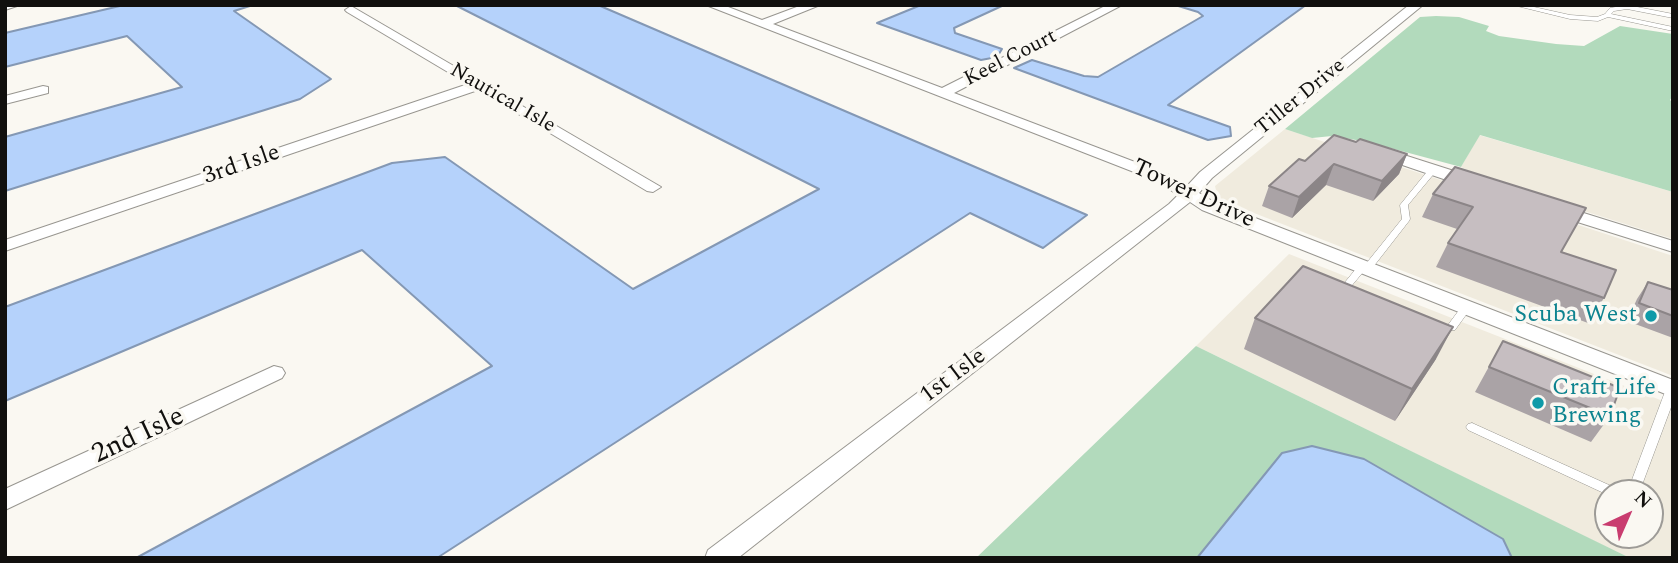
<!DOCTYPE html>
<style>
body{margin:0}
#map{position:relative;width:1678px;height:563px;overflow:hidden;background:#faf8f2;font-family:Spectral,serif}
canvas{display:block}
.frame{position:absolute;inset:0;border:7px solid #11100e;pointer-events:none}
.north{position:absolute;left:1594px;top:479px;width:70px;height:70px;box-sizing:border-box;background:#faf8f2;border:2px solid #9d9b97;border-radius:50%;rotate:44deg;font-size:19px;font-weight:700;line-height:28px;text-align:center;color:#11100e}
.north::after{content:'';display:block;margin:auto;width:24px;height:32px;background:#c93c6f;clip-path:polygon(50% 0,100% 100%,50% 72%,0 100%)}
</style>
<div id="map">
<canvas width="1678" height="563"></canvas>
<div class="frame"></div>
<div class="north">N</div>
</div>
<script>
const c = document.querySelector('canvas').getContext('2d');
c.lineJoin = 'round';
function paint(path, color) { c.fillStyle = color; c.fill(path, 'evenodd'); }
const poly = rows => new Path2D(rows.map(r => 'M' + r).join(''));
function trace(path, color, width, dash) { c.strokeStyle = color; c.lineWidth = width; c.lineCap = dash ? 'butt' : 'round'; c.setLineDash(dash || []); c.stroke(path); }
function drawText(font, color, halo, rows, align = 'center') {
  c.font = font + ' Spectral,serif'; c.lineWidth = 7; c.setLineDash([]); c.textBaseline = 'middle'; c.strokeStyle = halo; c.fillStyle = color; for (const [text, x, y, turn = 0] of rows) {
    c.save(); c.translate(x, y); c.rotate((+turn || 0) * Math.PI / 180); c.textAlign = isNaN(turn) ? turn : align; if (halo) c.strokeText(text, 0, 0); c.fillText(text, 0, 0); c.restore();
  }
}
paint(poly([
 [1285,129,1673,256,1673,376,1218,199,1215,186],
 [1479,135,1673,192,1673,239,1498,184,1461,167],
 [1289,254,1673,405,1673,558,1629,558,1196,346],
 [1608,493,1650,493,1650,535,1608,535]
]), '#f0ebde');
paint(poly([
 [1436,16,1459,17,1489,26,1486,31,1499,36,1556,44,1584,46,1620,26,1673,34,1673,95,1670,100,1673,103,1673,192,1480,135,1461,167,1368,142,1332,136,1312,138,1285,129,1420,17],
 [1196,346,1630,558,976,558]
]), '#b2dabc');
const water = poly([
 [124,5,253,5,234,11,331,79,300,99,5,191,5,137,182,87,127,36,5,67,5,33,124,5],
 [455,5,598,5,1087,215,1043,248,970,213,437,558,136,558,492,366,362,250,5,401,5,307,392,163,445,157,633,289,819,189,455,5],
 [921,5,1004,5,954,28,955,33,1002,49,997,57,981,60,877,23,921,5],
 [1175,5,1306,5,1168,105,1230,127,1231,136,1208,140,1014,68,1032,60,1084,76,1098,77,1203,16,1198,12,1175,5],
 [1312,446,1364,459,1503,539,1512,558,1197,558,1282,453,1312,446]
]);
paint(water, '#b5d2fb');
trace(water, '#8498b4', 2);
const service = poly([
 [1513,5,1525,5,1570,15,1597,17,1605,14,1610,8,1627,5,1673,14,1673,18,1627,9,1614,11,1611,14,1673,27,1673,31,1608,17,1598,21,1570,19,1513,5],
 [1430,168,1436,168,1437,170,1408,205,1410,219,1409,221,1370,271,1364,271,1343,296,1337,296,1335,294,1337,292,1359,265,1365,265,1402,219,1400,205,1430,168],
 [1466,305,1471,308,1455,330,1436,331,1435,329,1436,327,1448,325,1462,306,1466,305],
 [1672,385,1673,402,1639,493,1627,493,1666,389,1668,386,1672,385],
 [1472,423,1620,490,1622,493,1608,493,1608,495,1468,430,1466,427,1468,424,1472,423]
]);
const minor = poly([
 [5,5,20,5,5,10,5,5],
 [706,5,723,5,762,20,802,5,820,5,773,24,942,88,1107,5,1122,5,954,93,1169,175,1187,186,1200,172,1409,5,1423,5,1212,178,1199,193,1214,202,1673,380,1673,397,1202,210,1190,202,738,558,705,558,708,550,1169,204,1178,195,1157,181,706,5],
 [351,6,661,187,653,192,647,191,478,90,5,251,5,240,468,84,347,12,345,10,351,6],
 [43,86,48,87,48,93,5,104,5,96,43,86],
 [1382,148,1479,179,1481,183,1473,188,1467,187,1376,156,1374,153,1376,150,1382,148],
 [1558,205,1673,241,1673,252,1552,214,1549,210,1552,206,1558,205],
 [274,366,282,368,285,373,282,378,5,510,5,489,274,366]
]);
trace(service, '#989690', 1);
trace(minor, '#989690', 2);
paint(service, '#fff');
paint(minor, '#fff');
paint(poly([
 [1356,142,1407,154,1399,174,1373,201,1326,185,1292,218,1262,206,1269,186,1305,161],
 [1455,167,1561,252,1604,298,1588,323,1436,267,1448,243,1457,229,1422,217,1433,194],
 [1648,282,1673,290,1673,338,1627,321,1637,299],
 [1255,318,1436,359,1395,421,1244,349],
 [1503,341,1610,416,1591,442,1475,392]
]), '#aaa3a6');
paint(poly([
 [1407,154,1399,174,1373,201,1382,181],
 [1334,164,1326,185,1292,218,1299,197],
 [1453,327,1436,359,1395,421,1412,389]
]), '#8b8587');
const building = poly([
 [1334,135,1356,142,1360,139,1407,154,1382,181,1334,164,1299,197,1269,186,1299,159,1305,161,1334,135],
 [1455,167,1586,208,1561,252,1616,270,1604,298,1448,243,1473,207,1433,194,1455,167],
 [1303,266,1453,327,1412,389,1255,318,1303,266],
 [1648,282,1673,290,1673,316,1639,303,1648,282],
 [1503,341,1620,388,1610,416,1489,367,1503,341]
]);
paint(building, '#c6bec1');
trace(building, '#8b8587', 2);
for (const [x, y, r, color] of [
 [1651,316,7,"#0f9aa8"],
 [1538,403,7,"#0f9aa8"]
]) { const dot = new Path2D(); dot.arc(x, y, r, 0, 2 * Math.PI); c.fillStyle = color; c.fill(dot); trace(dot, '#faf8f2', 2.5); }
drawText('21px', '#11100e', '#faf8f2', [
 ["Keel Court",1011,59,-27],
 ["Tiller Drive",1301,98,-39],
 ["Nautical Isle",502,99,30]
]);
drawText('24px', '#11100e', '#faf8f2', [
 ["3rd Isle",242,166,-19],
 ["Tower Drive",1193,195,25],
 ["1st Isle",954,377,-37]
]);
drawText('24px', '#0d838f', '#faf8f2', [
 ["Scuba West",1637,316],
 ["Craft Life",1552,389,"left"],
 ["Brewing",1552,417,"left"]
], 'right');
drawText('28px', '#11100e', '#faf8f2', [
 ["2nd Isle",139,437,-25]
]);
</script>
